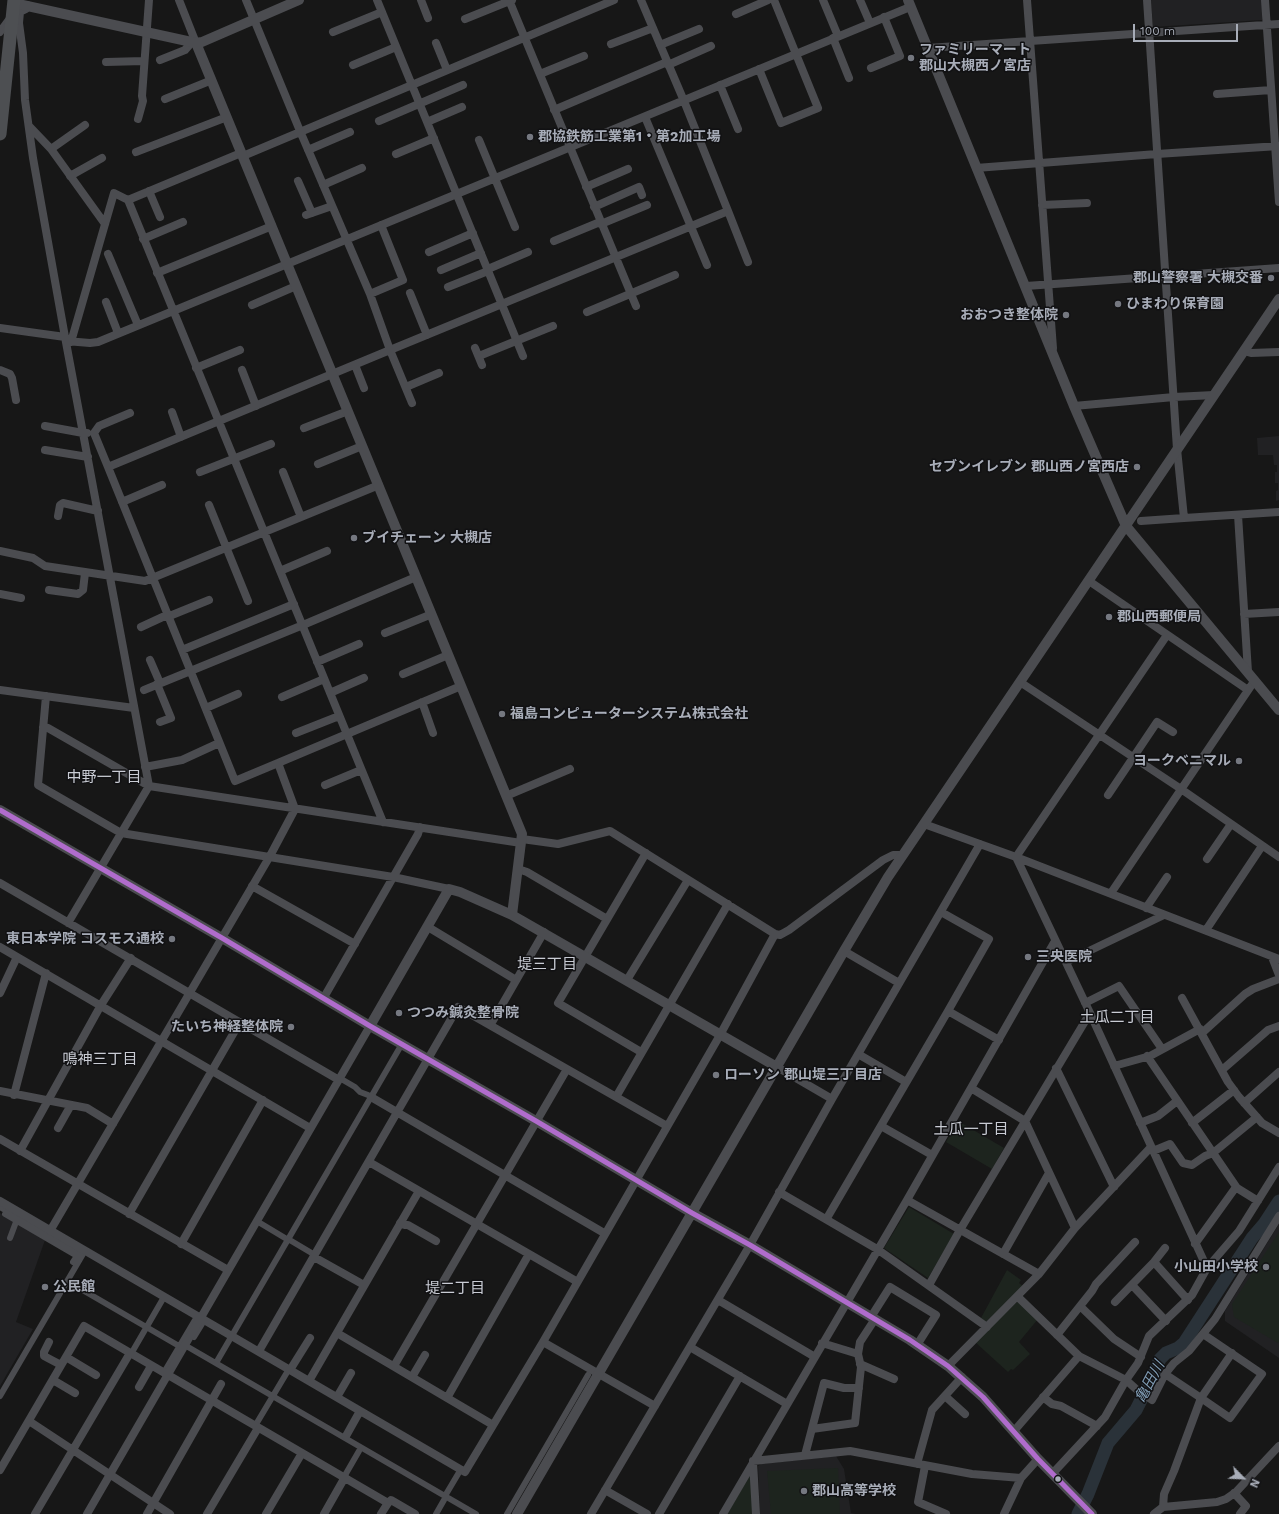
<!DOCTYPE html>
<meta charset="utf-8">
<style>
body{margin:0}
#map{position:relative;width:1279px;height:1514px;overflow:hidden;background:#171717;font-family:"Work Sans",sans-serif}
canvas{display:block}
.north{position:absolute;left:1223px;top:1458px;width:40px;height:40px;-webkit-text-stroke:3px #111113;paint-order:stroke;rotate:114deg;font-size:11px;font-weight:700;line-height:16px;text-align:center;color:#a8adb8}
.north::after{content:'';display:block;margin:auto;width:14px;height:18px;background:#a8adb8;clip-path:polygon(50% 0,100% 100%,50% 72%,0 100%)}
.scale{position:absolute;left:1133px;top:24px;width:105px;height:18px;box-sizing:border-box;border:2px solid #a8adb8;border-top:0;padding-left:5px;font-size:12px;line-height:14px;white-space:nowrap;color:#a8adb8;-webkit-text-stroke:3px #111113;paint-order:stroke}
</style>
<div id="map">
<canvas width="1279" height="1514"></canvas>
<div class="north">N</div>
<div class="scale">100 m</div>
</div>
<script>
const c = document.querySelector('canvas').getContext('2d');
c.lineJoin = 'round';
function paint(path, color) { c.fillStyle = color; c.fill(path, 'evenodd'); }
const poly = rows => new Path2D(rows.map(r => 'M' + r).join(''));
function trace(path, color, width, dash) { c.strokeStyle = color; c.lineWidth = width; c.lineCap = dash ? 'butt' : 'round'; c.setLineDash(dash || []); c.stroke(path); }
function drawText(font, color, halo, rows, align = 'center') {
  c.font = font + ' "Work Sans","Noto Sans JP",sans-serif'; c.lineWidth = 3; c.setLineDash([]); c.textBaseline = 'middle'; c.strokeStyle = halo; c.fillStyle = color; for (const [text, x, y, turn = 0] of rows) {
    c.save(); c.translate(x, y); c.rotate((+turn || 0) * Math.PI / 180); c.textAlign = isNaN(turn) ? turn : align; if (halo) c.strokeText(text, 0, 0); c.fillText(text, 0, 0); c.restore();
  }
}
paint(poly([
 [1151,0,1262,0,1263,17,1262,20,1153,27],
 [1279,436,1279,500,1276,501,1276,491,1278,490,1278,483,1275,483,1275,472,1277,472,1277,465,1274,465,1273,455,1258,455,1257,438],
 [0,1213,45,1240,16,1322,33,1329,0,1386],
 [1279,1224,1279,1358,1225,1321,1225,1311],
 [836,1456,844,1469,851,1513,856,1514,760,1514,758,1466,761,1464]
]), '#212123');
paint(poly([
 [958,1121,1004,1148,992,1169,946,1142],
 [909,1207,954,1234,928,1278,884,1248],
 [1279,1232,1279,1342,1278,1343,1234,1317,1232,1304],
 [1007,1270,1021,1280,1019,1283,1023,1286,986,1322,981,1318],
 [1017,1302,1021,1302,1038,1319,1019,1342,1030,1354,1013,1370,1011,1369,1008,1372,975,1342],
 [838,1468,840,1514,771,1514,767,1471],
 [751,1474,753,1514,727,1514]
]), '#1d241e');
trace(poly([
 [1078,1514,1088,1494,1108,1443,1136,1410,1152,1378,1160,1359,1166,1353,1178,1348,1184,1343,1252,1238,1264,1224,1279,1201]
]), '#2a3239', 13);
trace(poly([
 [343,1080,355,1087,360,1092,368,1095],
 [0,1207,83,1254,0,1396],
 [5,1214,77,1256,73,1262],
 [260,1223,285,1238],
 [10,1238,16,1222],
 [288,1239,315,1255],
 [67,1281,179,1346],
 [194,1337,202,1324],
 [188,1347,476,1514],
 [131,1354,164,1297],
 [216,1363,399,1049],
 [166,1369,195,1320],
 [255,1426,289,1369],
 [344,1477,359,1451],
 [445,1496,461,1469],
 [436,1514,444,1500],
 [507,1514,588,1375]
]), '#4b4c50', 6);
trace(poly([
 [179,0,196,43],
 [246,0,300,131,370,294,390,350,728,211,684,101,641,0],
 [377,0,523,356],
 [421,0,428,18],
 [509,0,636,306],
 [823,0,838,36],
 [860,0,870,23],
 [1027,0,1053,348],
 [1147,0,1177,449,1184,518,1279,512],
 [1265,0,1279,202],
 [27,5,26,9,20,12,19,23,23,53,25,100,33,158,65,337,149,786,68,923],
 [736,14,768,0],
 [465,19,512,0],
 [0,32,11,17],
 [333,32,382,12],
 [833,38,849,78],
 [436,43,447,70],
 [611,44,653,28],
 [660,45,699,29],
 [928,48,1279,24],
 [160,60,185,50,192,42],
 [106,62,144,61],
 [353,65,396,47],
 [668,65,711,46],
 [871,68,900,56,884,17],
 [759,69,781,123,818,108,774,0],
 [540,74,584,56],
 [720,85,738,129],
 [1217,94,1271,90],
 [165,99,212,80],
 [554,110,667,62],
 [645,117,707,265],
 [138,119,143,101,142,96,149,0],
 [379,121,463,85],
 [427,122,462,107],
 [29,126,51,149,105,224],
 [479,140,515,227],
 [51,149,85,125],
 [308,150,350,132],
 [136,152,227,117],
 [396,154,434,138],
 [243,156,614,0],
 [976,168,1157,154,1279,146],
 [70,176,102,158],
 [298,181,312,213],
 [323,185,362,168],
 [586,187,628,169],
 [149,191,160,217],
 [128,200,241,153],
 [1042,205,1087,203],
 [594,207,639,187,642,195],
 [728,211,748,262],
 [306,215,332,206],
 [601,224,647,205],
 [143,239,183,222],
 [554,241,600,222],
 [429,252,473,233],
 [108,254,138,325],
 [488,269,528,252],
 [441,270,481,253],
 [157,273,272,226],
 [1026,286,1279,268],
 [448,287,488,271],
 [410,293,427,335],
 [370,294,403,280,381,225],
 [106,302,118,333],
 [252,305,296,286],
 [587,312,675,275],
 [0,328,65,337],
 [66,341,90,343,98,342,910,7],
 [71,342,114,193,128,200,383,822],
 [475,348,482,365],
 [1244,351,1251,353,1279,352],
 [479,356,553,326],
 [355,365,364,388],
 [196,368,240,350],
 [0,370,10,374,12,378,16,400],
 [242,370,256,406],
 [406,387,439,373],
 [1074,406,1174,397,1214,395],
 [172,412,181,437],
 [45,426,83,433,87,433],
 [304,428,348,411],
 [45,450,88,457],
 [318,464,362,446],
 [108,467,94,433,99,426,130,413],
 [200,472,271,444],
 [283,472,301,517],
 [122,502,162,485],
 [209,505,248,601],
 [1238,515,1248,672],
 [58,516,60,505,63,503,98,511],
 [1141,521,1184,518],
 [0,551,33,558,45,566,145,581,379,485],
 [280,571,327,551],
 [1089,581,1248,690],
 [49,590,78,594,83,590,85,573],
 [0,594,21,598],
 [1244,614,1279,612],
 [141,627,167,615,172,615,209,600],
 [385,633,432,614],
 [1167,635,1016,857,1090,1013,1207,1268],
 [182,650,294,604],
 [150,660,160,683],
 [317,662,359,644],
 [403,674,448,655],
 [1020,682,1181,789,1279,857],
 [157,684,171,718,160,722],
 [0,690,134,708],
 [144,690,303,625,416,577],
 [330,693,364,678],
 [46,696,38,785,121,833,393,877,449,889],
 [282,697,324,679],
 [422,702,433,733],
 [206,708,238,694],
 [43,727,48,728,149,786,521,843],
 [296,733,339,716],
 [278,763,461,686],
 [145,767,182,760,219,743],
 [325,785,361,770],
 [1108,795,1157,722,1173,732],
 [506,796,570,769],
 [924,824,1016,857,1279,959],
 [522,839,558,844,610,831,775,934],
 [1207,859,1231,824],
 [518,869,527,872,607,919],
 [0,883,339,1080],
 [252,886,355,944],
 [1111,893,1255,680],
 [1146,908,1167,877],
 [428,927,516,980],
 [1206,930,1262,846],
 [0,947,310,1128],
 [844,951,899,983],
 [1272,957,1279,975],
 [1066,962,1164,915],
 [627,980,688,880],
 [0,993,17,957],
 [1182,998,1228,1082,1239,1097,1262,1123,1279,1133],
 [323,999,418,834,420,827],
 [1085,1003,1119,986,1162,1049],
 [948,1011,999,1040],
 [491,1024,544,932],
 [1202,1033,1245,994,1253,989,1279,979],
 [641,1052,558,1003,646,853],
 [858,1054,906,1082],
 [1147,1056,1237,1188,1258,1201],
 [1114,1066,1150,1056,1200,1029],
 [777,1067,832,1099],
 [1056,1068,1114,1187],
 [1222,1070,1268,1030,1279,1026],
 [971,1088,1025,1121,1075,1228],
 [0,1091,87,1108,113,1124],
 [14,1095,46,973],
 [371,1097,604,1233],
 [616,1097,728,904],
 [1244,1103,1279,1072],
 [1140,1123,1158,1116,1177,1101],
 [1192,1123,1234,1090],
 [881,1126,932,1155],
 [58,1128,71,1105],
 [0,1139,228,1270],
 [20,1151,101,1005,131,958],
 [1153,1151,1170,1144,1183,1163,1192,1165,1205,1156,1213,1153,1257,1117],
 [369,1162,576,1281],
 [779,1192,877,1249,987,1327],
 [907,1200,1039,1274],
 [0,1201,465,1472,543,1342,720,1035,775,934,780,935,789,930,883,860,893,855,903,855],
 [129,1214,240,1022],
 [827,1218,948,1011,989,939,941,912],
 [400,1223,405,1225,408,1225,436,1241],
 [50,1231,270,856,295,809,278,763,235,781,108,467,390,350,412,403],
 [181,1244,263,1100],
 [1195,1244,1236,1187],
 [1003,1254,1049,1173],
 [314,1257,364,1285],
 [1154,1262,1188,1300],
 [929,1285,960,1230,1090,1013],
 [1132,1285,1166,1321],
 [1018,1297,1079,1356,1126,1380,1136,1389,1152,1400,1165,1374,1174,1363,1189,1351,1215,1319,1279,1216],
 [718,1300,815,1357],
 [1115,1302,1154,1262,1165,1248],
 [1080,1306,1114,1339,1141,1357],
 [871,1317,890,1287,936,1315,917,1345],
 [337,1333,493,1425],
 [1057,1335,1092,1291,1096,1284,1135,1242],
 [49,1342,44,1352,44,1356,61,1365],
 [543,1342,655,1406],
 [822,1343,858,1354],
 [690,1347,787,1404],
 [259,1351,458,1007,667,1126],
 [66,1357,96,1375],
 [860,1364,894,1379],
 [394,1366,567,1069],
 [948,1366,1039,1274,1075,1228,1151,1147],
 [290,1370,310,1338],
 [1165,1374,1201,1398,1230,1418,1262,1374,1203,1334],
 [412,1377,425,1355],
 [53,1380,75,1393],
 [309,1381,419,1191],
 [139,1387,151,1366],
 [945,1396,965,1414],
 [337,1397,351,1373],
 [1043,1397,1052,1404,1061,1406,1097,1426],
 [447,1398,529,1254],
 [29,1421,170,1514],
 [812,1429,855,1423,861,1367,858,1354,860,1342,875,1319],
 [1014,1431,1079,1356],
 [346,1436,360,1411],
 [805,1455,824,1383,844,1388,859,1388],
 [753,1461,850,1451,972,1474,1021,1478],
 [753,1462,756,1514],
 [917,1464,932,1410,962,1377],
 [925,1466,918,1502,946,1514],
 [0,1470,84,1326,388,1503,381,1514],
 [1053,1473,1105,1417,1126,1380,1138,1363,1149,1336,1192,1295,1207,1268,1239,1231,1279,1167],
 [605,1490,647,1514],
 [1234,1493,1246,1506,1240,1514],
 [388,1503,391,1500,415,1514],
 [1163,1507,1164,1494,1174,1471,1201,1398,1232,1353],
 [35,1514,130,1353],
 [87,1514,370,1026],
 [147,1514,221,1384],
 [207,1514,258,1428],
 [266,1514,302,1453],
 [324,1514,345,1477],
 [591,1514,750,1245,832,1099,980,844],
 [659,1514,740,1376],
 [723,1514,907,1200,1055,941],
 [1004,1514,1021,1478,1038,1459],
 [1154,1514,1163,1507,1217,1502,1226,1499,1236,1492,1279,1446]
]), '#4b4c50', 8);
trace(poly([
 [908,0,1074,406,1126,526,1279,710],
 [14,3,196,43,202,42,299,0],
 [196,43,522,834,512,915],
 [0,810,222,938,370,1026,536,1121,692,1213,750,1245,910,1340,948,1366,983,1397,1038,1459,1092,1514],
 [370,1026,449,889,460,892,512,915,777,1067],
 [517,1514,844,951,888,877,1279,299]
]), '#4b4c50', 10);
trace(poly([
 [0,134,14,0]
]), '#4d4f52', 13);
trace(poly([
 [0,810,222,938,370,1026,536,1121,692,1213,750,1245,910,1340,948,1366,983,1397,1038,1459,1092,1514]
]), '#b06ccc', 5);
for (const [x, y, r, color] of [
 [911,58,4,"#757880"],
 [530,137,4,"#757880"],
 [1271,278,4,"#757880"],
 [1118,304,4,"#757880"],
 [1066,315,4,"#757880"],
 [1137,467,4,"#757880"],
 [354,538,4,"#757880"],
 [1109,617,4,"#757880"],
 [502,714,4,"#757880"],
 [1239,761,4,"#757880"],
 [172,939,4,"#757880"],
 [1028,957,4,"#757880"],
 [399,1013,4,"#757880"],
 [291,1027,4,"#757880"],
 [716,1075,4,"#757880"],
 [1266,1267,4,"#757880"],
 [45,1287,4,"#757880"],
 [1058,1479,3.5,"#a8adb8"],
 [804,1491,4,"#757880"]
]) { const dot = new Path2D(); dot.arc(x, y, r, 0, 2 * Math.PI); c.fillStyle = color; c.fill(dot); trace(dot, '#111113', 1.5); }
drawText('bold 14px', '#a8adb8', '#111113', [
 ["ファミリーマート",919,50],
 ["郡山大槻西ノ宮店",919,66],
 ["郡協鉄筋工業第1・第2加工場",538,137],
 ["郡山警察署 大槻交番",1263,278,"right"],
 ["ひまわり保育園",1126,304],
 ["おおつき整体院",1058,315,"right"],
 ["セブンイレブン 郡山西ノ宮西店",1129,467,"right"],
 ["ブイチェーン 大槻店",362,538],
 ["郡山西郵便局",1117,617],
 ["福島コンピューターシステム株式会社",510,714],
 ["ヨークベニマル",1231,761,"right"],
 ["東日本学院 コスモス通校",164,939,"right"],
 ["三央医院",1036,957],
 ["つつみ鍼灸整骨院",407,1013],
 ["たいち神経整体院",283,1027,"right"],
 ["ローソン 郡山堤三丁目店",724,1075],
 ["小山田小学校",1258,1267,"right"],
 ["公民館",53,1287],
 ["郡山高等学校",812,1491]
], 'left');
drawText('15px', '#c9ccd4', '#111113', [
 ["中野一丁目",104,778],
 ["堤三丁目",547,965],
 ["土瓜二丁目",1117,1018],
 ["鳴神三丁目",100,1060],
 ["土瓜一丁目",971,1130],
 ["堤二丁目",455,1289]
]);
drawText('italic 15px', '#7f9bb3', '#111113', [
 ["亀田川",1150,1382,-62]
]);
</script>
